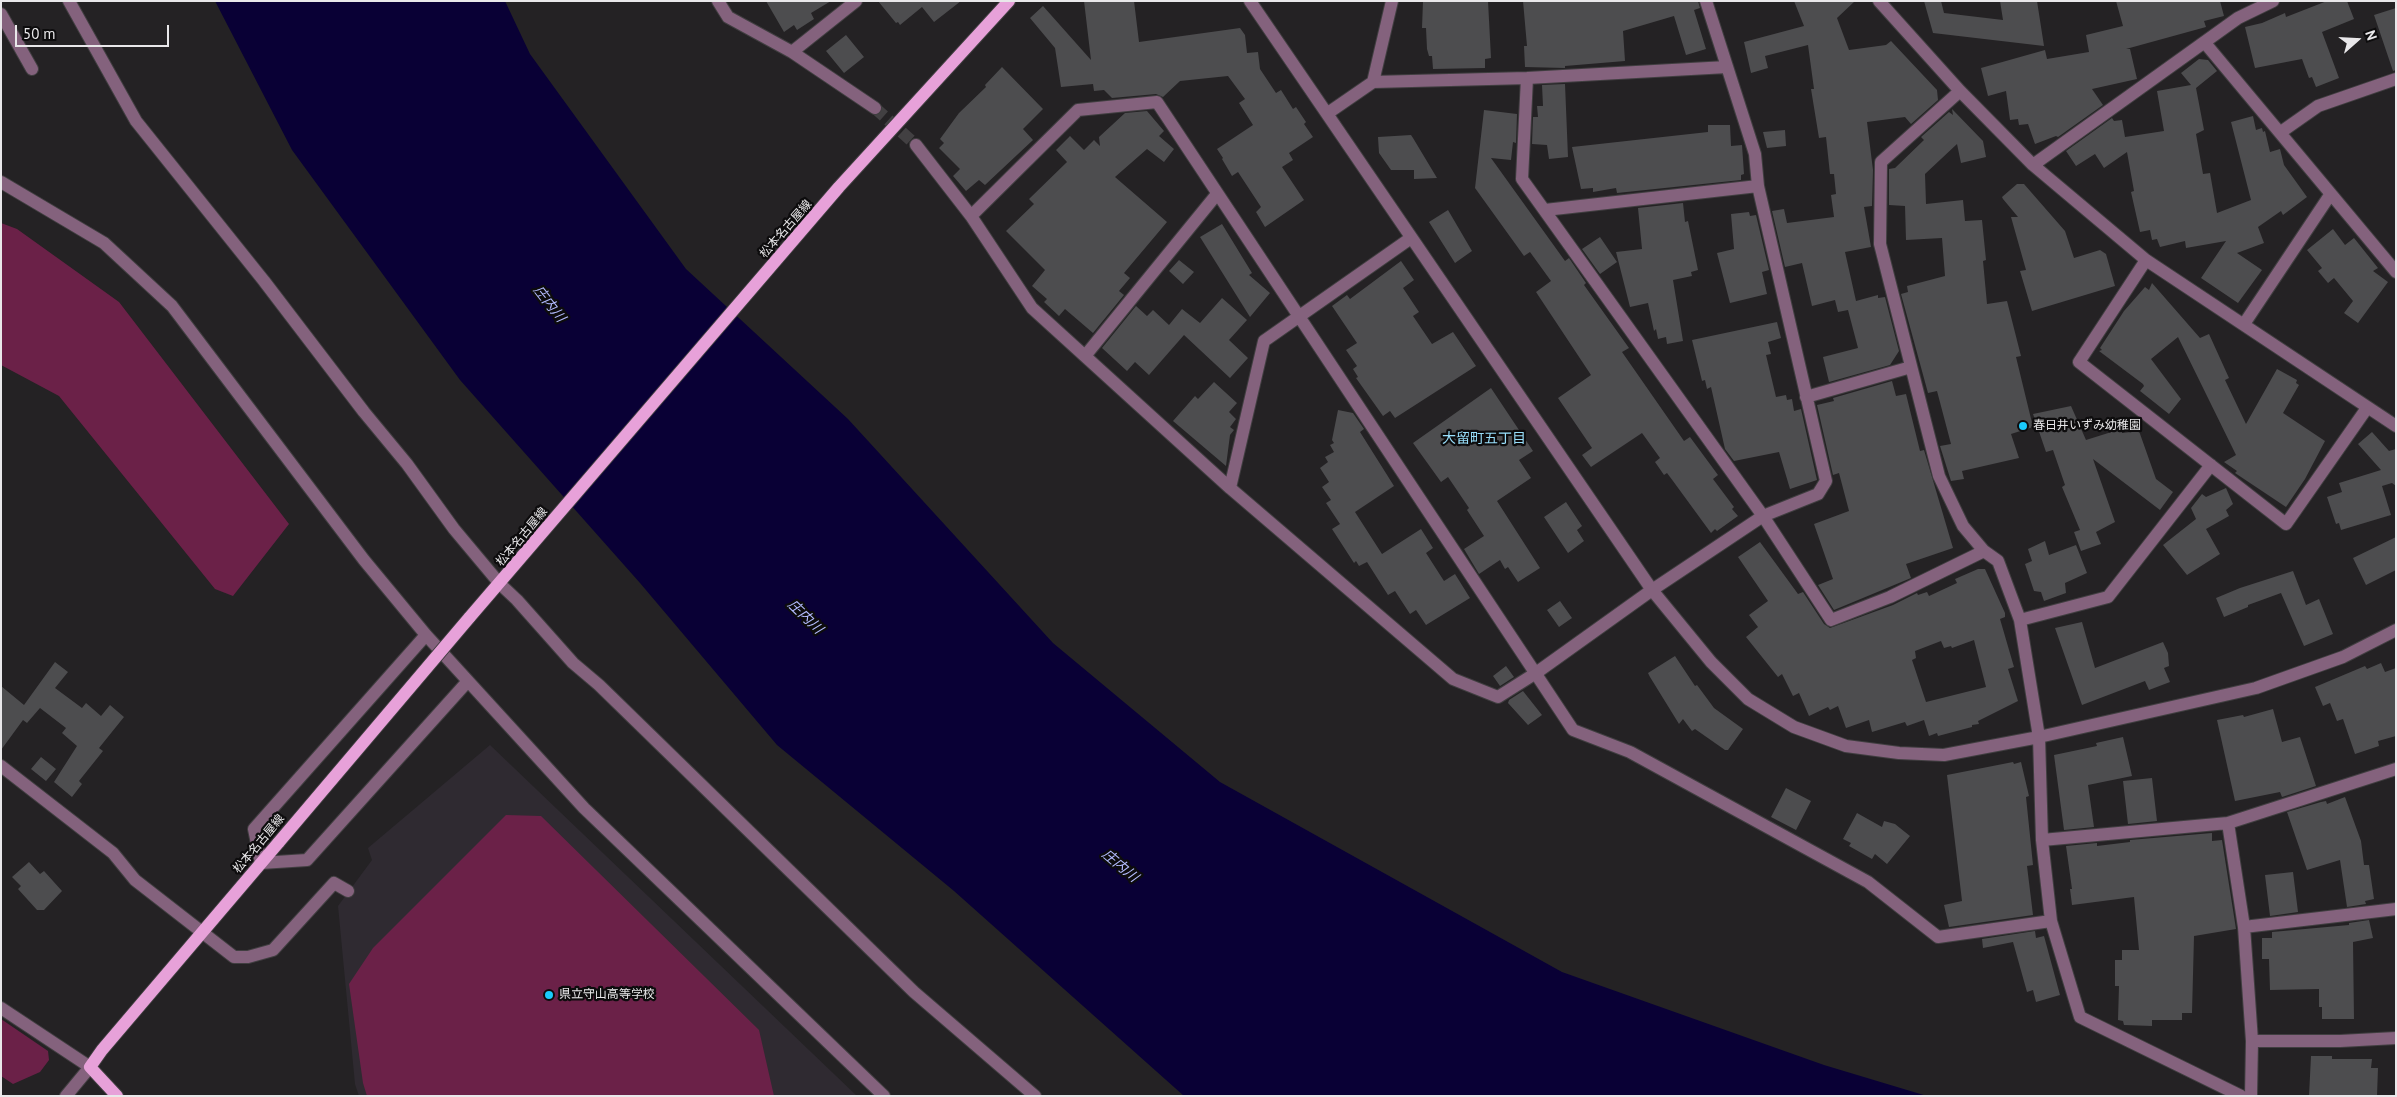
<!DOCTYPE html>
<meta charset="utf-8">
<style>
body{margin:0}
#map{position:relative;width:2397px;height:1097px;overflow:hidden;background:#242224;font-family:"PT Sans",sans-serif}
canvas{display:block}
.frame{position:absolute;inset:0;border:2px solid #e9e8ea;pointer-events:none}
.north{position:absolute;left:2332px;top:15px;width:50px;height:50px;-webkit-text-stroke:4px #0d0c0d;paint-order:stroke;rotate:71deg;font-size:14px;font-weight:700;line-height:20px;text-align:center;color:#e9e8ea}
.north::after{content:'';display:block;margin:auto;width:18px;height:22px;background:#e9e8ea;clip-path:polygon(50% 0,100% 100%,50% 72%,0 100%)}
.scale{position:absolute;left:15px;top:25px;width:154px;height:22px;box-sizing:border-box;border:2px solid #e9e8ea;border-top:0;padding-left:6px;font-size:15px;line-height:18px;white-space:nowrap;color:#e9e8ea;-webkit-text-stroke:4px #0d0c0d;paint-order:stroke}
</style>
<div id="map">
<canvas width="2397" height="1097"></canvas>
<div class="frame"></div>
<div class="north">N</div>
<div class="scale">50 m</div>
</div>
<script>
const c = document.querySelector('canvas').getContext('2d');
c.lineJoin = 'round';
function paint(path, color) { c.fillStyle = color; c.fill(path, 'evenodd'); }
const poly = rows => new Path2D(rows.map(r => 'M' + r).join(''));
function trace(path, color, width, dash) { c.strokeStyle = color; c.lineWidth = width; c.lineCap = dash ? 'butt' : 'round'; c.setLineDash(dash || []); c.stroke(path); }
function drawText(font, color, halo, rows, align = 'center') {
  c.font = font + ' "PT Sans","Noto Sans JP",sans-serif'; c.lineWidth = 4.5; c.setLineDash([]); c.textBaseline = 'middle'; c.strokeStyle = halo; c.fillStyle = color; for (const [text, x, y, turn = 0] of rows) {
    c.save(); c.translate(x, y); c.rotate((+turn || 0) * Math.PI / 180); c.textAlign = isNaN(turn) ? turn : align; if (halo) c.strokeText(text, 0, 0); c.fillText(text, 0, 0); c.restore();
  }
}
paint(poly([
 [490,745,857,1096,359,1096,355,1084,338,906,372,860,368,848]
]), '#2f2a31');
paint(poly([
 [1,223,17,229,119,302,289,524,233,596,215,589,59,396,1,365],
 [506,815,541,816,759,1030,774,1096,367,1096,363,1083,349,984,373,948],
 [1,1019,48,1051,49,1060,40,1072,13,1084,1,1076]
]), '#6b2148');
paint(poly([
 [215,1,505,1,530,54,686,269,848,419,1053,643,1220,782,1562,972,1824,1065,1927,1096,1184,1096,954,891,777,745,640,583,460,380,292,150]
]), '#090035');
paint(poly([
 [766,1,831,1,811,13,814,19,797,30,794,25,784,32],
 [878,1,961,1,934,22,922,7,900,25,898,22,896,23],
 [1084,1,1134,1,1139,42,1240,28,1245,35,1247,53,1258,52,1260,69,1276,93,1281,90,1293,109,1296,107,1306,122,1304,124,1313,137,1289,153,1293,160,1282,167,1304,200,1265,227,1256,212,1261,207,1238,172,1232,176,1222,159,1223,158,1217,149,1253,125,1239,103,1245,99,1228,76,1180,81,1163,97,1156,94,1112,98,1104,90,1094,91,1093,84,1061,87,1055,48,1030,18,1043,6,1091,60],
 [1423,1,1488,1,1491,58,1485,59,1485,68,1433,69,1432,56,1429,56,1427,49,1426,28,1422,28],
 [1523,1,1698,1,1700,8,1694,10,1706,49,1686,55,1674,16,1623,31,1625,61,1565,66,1565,68,1525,67,1524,46,1527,46],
 [1794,1,1855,1,1837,18,1849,50,1886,45,1891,41,1937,90,1938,100,1911,124,1905,117,1867,122,1873,170,1872,206,1864,207,1871,247,1845,252,1856,301,1878,295,1878,298,1885,297,1899,351,1890,365,1829,382,1823,357,1858,348,1848,310,1838,312,1835,300,1812,306,1802,263,1785,267,1772,211,1784,209,1787,223,1834,217,1831,195,1836,194,1834,174,1830,174,1826,137,1819,138,1811,89,1814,89,1808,45,1765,56,1768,68,1751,73,1744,42,1804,26],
 [1924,1,1941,1,1944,13,2003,20,2000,1,2037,1,2044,46,1933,33],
 [2116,1,2220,1,2224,16,2204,21,2206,27,2126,49,2130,49,2137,79,2092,89,2103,105,2058,137,2056,136,2035,144,2028,124,2019,125,2018,119,2010,120,2006,91,1988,96,1981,68,2045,50,2047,59,2089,52,2086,35,2123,26],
 [2327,1,2347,1,2354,19,2322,32,2339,78,2316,87,2312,77,2309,78,2302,59,2255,68,2245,27,2262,23,2285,13,2286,17],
 [2396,8,2396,70,2393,71,2374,15],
 [846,35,864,57,844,73,826,51],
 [2199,59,2208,60,2217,71,2196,88,2204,130,2196,134,2203,174,2210,173,2217,213,2251,200,2231,122,2253,116,2256,130,2262,128,2263,132,2265,131,2270,152,2280,149,2284,165,2307,197,2283,215,2281,211,2258,227,2264,243,2237,253,2262,270,2238,303,2201,278,2226,241,2186,248,2185,241,2160,247,2157,239,2152,240,2150,230,2140,232,2131,192,2134,191,2127,152,2104,168,2095,154,2076,166,2066,151,2112,118,2114,121,2122,120,2125,137,2164,131,2157,91,2191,85,2181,73],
 [1002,67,1043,109,1023,129,1033,140,985,185,979,180,966,191,953,176,960,169,939,148,944,143,940,139,959,113,986,87,985,85],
 [1565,84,1568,157,1549,159,1547,145,1532,144,1533,117,1538,117,1537,106,1543,106,1542,85],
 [1952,109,1983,141,1986,157,1961,163,1957,144,1925,174,1926,204,1963,200,1965,221,1982,220,1986,260,1983,261,1987,304,2007,301,2021,356,2016,357,2033,427,2011,434,2019,458,1962,471,1964,479,1951,481,1940,446,1951,444,1937,391,1928,393,1901,294,1908,292,1907,286,1945,276,1942,238,1906,240,1905,206,1889,205,1889,169,1895,168,1924,140,1921,137,1949,112,1953,115],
 [1484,110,1517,114,1516,143,1513,142,1511,160,1491,158,1565,261,1569,258,1586,283,1584,285,1629,348,1622,352,1684,441,1690,437,1718,475,1713,479,1734,507,1732,509,1738,516,1717,531,1715,529,1711,533,1673,481,1667,473,1664,475,1655,462,1660,458,1642,433,1591,467,1582,455,1592,448,1558,398,1591,375,1536,292,1551,281,1530,252,1524,256,1475,188],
 [1147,111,1164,131,1159,136,1174,149,1164,162,1147,149,1115,177,1167,222,1124,273,1130,278,1119,291,1124,295,1093,333,1065,309,1059,316,1044,302,1047,299,1032,286,1045,270,1006,231,1034,204,1029,199,1067,162,1056,150,1070,136,1084,150,1094,140,1100,146,1099,137,1125,113],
 [1708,125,1730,125,1731,146,1742,145,1744,174,1741,175,1741,180,1617,193,1616,188,1593,192,1593,188,1581,189,1572,147,1708,132],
 [1785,130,1786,146,1767,148,1763,132],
 [1411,135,1413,138,1437,178,1414,179,1414,170,1391,170,1379,153,1378,137],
 [2017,184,2024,184,2065,231,2074,258,2100,250,2106,254,2115,286,2032,311,2020,271,2026,270,2011,217,2018,217,2003,199,2002,197],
 [1683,203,1685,222,1688,221,1698,270,1691,272,1692,276,1673,280,1683,341,1667,344,1666,337,1658,339,1656,329,1654,331,1648,303,1630,307,1616,252,1642,249,1638,208],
 [1448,210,1472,251,1455,263,1429,222],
 [1749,212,1750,216,1756,215,1769,270,1762,272,1767,294,1730,303,1717,253,1734,249,1731,214],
 [1222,224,1252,273,1249,275,1270,293,1250,317,1200,237],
 [2333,229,2345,245,2354,238,2378,268,2373,271,2388,282,2358,323,2344,313,2353,301,2334,278,2328,283,2318,271,2322,268,2307,250],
 [1600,237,1617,262,1600,274,1582,249],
 [1179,260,1194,272,1183,284,1169,271],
 [1401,261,1414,280,1403,288,1419,312,1413,316,1432,344,1453,332,1476,366,1395,418,1390,411,1383,416,1356,378,1358,377,1353,369,1357,366,1346,350,1357,343,1332,306,1347,295,1350,299],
 [2152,283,2200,338,2209,334,2229,378,2225,380,2246,424,2277,369,2297,380,2296,383,2299,385,2283,413,2325,441,2305,479,2286,507,2235,473,2237,471,2224,462,2236,455,2178,337,2151,359,2181,399,2169,414,2140,391,2144,386,2143,384,2099,351,2102,350,2100,348,2124,311,2145,287,2149,290],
 [1222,298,1247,320,1229,340,1248,358,1230,378,1184,335,1149,375,1135,362,1127,371,1102,348,1136,306,1147,316,1153,310,1169,325,1182,309,1200,323],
 [1777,322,1781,338,1768,342,1771,354,1766,355,1776,397,1786,395,1787,400,1792,399,1794,411,1801,409,1817,480,1790,489,1779,452,1734,461,1725,449,1711,387,1707,389,1705,380,1702,381,1692,340],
 [1892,381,1896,396,1906,394,1920,451,1924,450,1953,548,1906,564,1911,578,1834,610,1818,585,1833,579,1814,524,1849,511,1839,473,1833,475,1817,405,1834,401,1833,398],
 [1214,382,1237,403,1229,412,1236,419,1230,427,1234,430,1230,435,1226,466,1173,421,1195,396,1198,399],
 [1491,388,1533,451,1519,460,1531,478,1497,501,1540,568,1518,582,1508,567,1505,569,1500,560,1479,574,1464,549,1484,536,1467,510,1469,508,1448,477,1441,482,1413,443],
 [2071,406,2086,440,2121,429,2122,433,2139,431,2156,479,2173,492,2160,510,2093,459,2115,522,2096,532,2101,544,2081,551,2074,532,2080,530,2062,487,2065,485,2053,450,2046,452,2033,414],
 [1338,410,1353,413,1364,429,1360,432,1394,486,1355,512,1382,554,1421,529,1433,548,1426,553,1444,581,1455,574,1470,598,1426,625,1416,610,1410,614,1395,591,1388,595,1367,562,1359,566,1356,561,1354,563,1332,529,1340,524,1326,503,1331,500,1322,487,1329,482,1320,468,1328,462,1325,457,1334,452,1330,445,1334,443,1332,440],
 [2372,432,2389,451,2396,449,2396,486,2392,483,2382,486,2391,515,2341,530,2339,523,2336,524,2327,497,2342,492,2339,483,2381,470,2358,444],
 [2226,488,2233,504,2226,510,2229,516,2206,529,2220,554,2187,575,2163,545,2196,519,2191,508,2202,494,2206,497],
 [1566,502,1582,526,1577,530,1584,541,1568,553,1544,517],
 [2396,537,2396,570,2366,585,2353,558],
 [2045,541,2049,555,2076,545,2087,573,2065,583,2066,593,2044,601,2041,592,2034,591,2025,564,2032,561,2028,549],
 [1760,542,1798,594,1803,592,1824,624,1830,628,1893,605,1917,593,1918,595,1927,592,1929,596,1957,583,1955,579,1978,569,1985,569,2005,613,2005,617,2000,619,2014,667,2008,669,2018,701,1978,721,1979,724,1972,725,1972,727,1938,736,1937,733,1929,736,1924,720,1907,726,1905,722,1872,732,1869,720,1846,728,1838,706,1830,710,1828,707,1809,716,1799,693,1793,696,1782,674,1778,677,1746,637,1758,627,1749,615,1768,601,1738,557],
 [1974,640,1986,687,1926,702,1912,660,1916,658,1915,651,1941,641,1944,648,1951,646,1952,648],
 [2293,571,2306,605,2319,599,2333,634,2304,646,2281,593,2248,605,2248,607,2224,617,2216,598,2240,588],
 [1560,601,1572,618,1559,627,1547,610],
 [2082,622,2095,668,2163,642,2168,653,2169,666,2164,668,2170,682,2149,690,2145,681,2082,705,2055,628],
 [1675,656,1695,686,1697,685,1714,708,1743,729,1728,750,1725,750,1695,729,1692,731,1683,719,1679,724,1650,677,1648,673],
 [55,662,68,672,55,688,82,708,86,703,101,716,110,705,124,717,99,748,103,751,79,781,82,784,72,797,54,782,77,746,62,733,66,728,40,708,27,723,23,720,1,750,1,686,24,705],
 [2381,663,2385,672,2396,668,2396,736,2378,741,2379,746,2355,754,2343,719,2337,721,2330,703,2323,706,2315,687,2365,666,2367,669],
 [1506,666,1514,677,1500,686,1493,676],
 [1523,691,1542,715,1528,725,1508,703,1509,700],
 [2273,709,2282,742,2300,737,2316,786,2282,797,2280,792,2235,801,2217,720,2243,715,2244,717],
 [2123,737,2132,776,2088,785,2094,827,2064,830,2054,755,2097,746,2096,743],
 [41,757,56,769,46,781,31,769],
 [2013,762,2014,764,2021,762,2029,796,2026,797,2033,865,2027,866,2033,915,1949,927,1944,905,1962,901,1947,775],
 [2152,778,2157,821,2128,824,2123,781],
 [1786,788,1811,801,1796,830,1771,817],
 [2345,797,2361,841,2364,865,2369,865,2374,899,2365,901,2366,904,2347,907,2340,860,2307,870,2287,812,2321,802,2326,801,2327,804],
 [1857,813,1882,827,1884,821,1895,824,1910,836,1887,864,1875,854,1872,859,1849,846,1851,843,1843,839],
 [2212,833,2212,841,2222,840,2236,929,2194,936,2192,1013,2182,1013,2182,1020,2152,1020,2152,1026,2124,1025,2123,1021,2118,1020,2119,986,2115,986,2115,960,2122,960,2122,950,2139,950,2134,897,2072,905,2070,889,2072,889,2066,846,2097,843,2097,846,2130,842,2130,840],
 [29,862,40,874,44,871,62,891,44,910,37,910,18,889,21,886,12,877],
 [2293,872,2298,912,2270,916,2265,875],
 [2369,920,2373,938,2353,942,2354,1019,2322,1019,2322,1007,2319,1007,2319,989,2270,990,2269,959,2262,959,2262,938,2272,938,2272,932,2349,925,2349,923],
 [2035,931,2036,938,2044,936,2060,995,2036,1002,2033,990,2027,992,2013,942,1983,948,1982,939],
 [2311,1056,2332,1056,2332,1059,2372,1059,2371,1068,2378,1068,2377,1096,2309,1096]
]), '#4d4d4f');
trace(poly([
 [875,108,916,145]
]), '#424042', 12, [12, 6]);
const minor = poly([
 [69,1,136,121,264,281,364,412,407,464,454,529,500,584,517,600,573,663,599,685,914,992,1035,1096],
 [718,1,728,17,792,52,875,108],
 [1250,1,1652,590,1711,662,1748,699,1794,727,1846,746,1899,753,1944,755,2039,737,2256,688,2343,657,2396,630],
 [1879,1,1960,91,2033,165,2146,260,2396,426],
 [1,14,32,69],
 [2205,43,2396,272],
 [792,52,856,1],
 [1527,78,1522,179,1763,516,1831,620,1890,597,1984,551],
 [1373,82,1527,78,1727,67],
 [1960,91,1881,162,1880,244,1939,476,1963,526,1984,551,1998,561,2020,620,2039,737,2042,840,2051,921,2080,1017,2241,1096],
 [1328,113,1373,82,1392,1],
 [2281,132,2318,106,2396,79],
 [916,145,971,216,1032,308,1230,488,1453,679,1498,697,1536,673,1652,590,1763,516,1818,494,1826,481,1758,186,1755,154,1706,1],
 [2033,165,2238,18,2273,1],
 [1,182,104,243,172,306,364,560,426,635,584,808,884,1096],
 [1545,210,1758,186],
 [971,216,1078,110,1157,102,1573,730,1630,752,1868,882,1938,937,2051,921],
 [2146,260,2079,362,2286,524,2367,408],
 [2244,324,2330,195],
 [1085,356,1217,194],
 [1806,397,1911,367],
 [1230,488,1264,341,1411,238],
 [2020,620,2108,597,2211,465],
 [426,635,254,829,261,863,307,860,468,681],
 [1,766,113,853,135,880,234,957,248,957,273,950,334,883,348,891],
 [2228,823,2244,927,2252,1041,2251,1096],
 [2042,840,2228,823,2396,769],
 [2244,927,2396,909],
 [1,1008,90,1067,66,1096],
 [2252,1041,2340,1041,2396,1038]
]);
const major = poly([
 [469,618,839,187,1009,1],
 [117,1096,90,1067,102,1050,279,842]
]);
trace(minor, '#403e40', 14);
trace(major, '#403e40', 14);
trace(minor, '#84627d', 12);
trace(major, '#e7a1d9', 12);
const majorBridge = poly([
 [279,842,469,618]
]);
trace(majorBridge, '#403e40', 14, []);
trace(majorBridge, '#e7a1d9', 12);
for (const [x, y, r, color] of [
 [2023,426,5,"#1acafc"],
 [549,995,5,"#1acafc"]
]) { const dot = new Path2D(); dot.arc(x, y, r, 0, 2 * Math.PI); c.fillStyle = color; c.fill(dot); trace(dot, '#0d0c0d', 2); }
drawText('12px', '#e9e8ea', '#0d0c0d', [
 ["松本名古屋線",786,229,-49],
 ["松本名古屋線",522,537,-50],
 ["松本名古屋線",259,844,-50]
]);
drawText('12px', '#e9e8ea', '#0d0c0d', [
 ["春日井いずみ幼稚園",2033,426],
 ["県立守山高等学校",559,995]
], 'left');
drawText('italic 14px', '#b3bbfe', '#0d0c0d', [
 ["庄内川",549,304,52],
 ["庄内川",805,617,44],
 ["庄内川",1120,866,40]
]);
drawText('14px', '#99dffb', '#0d0c0d', [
 ["大留町五丁目",1484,439]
]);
</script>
